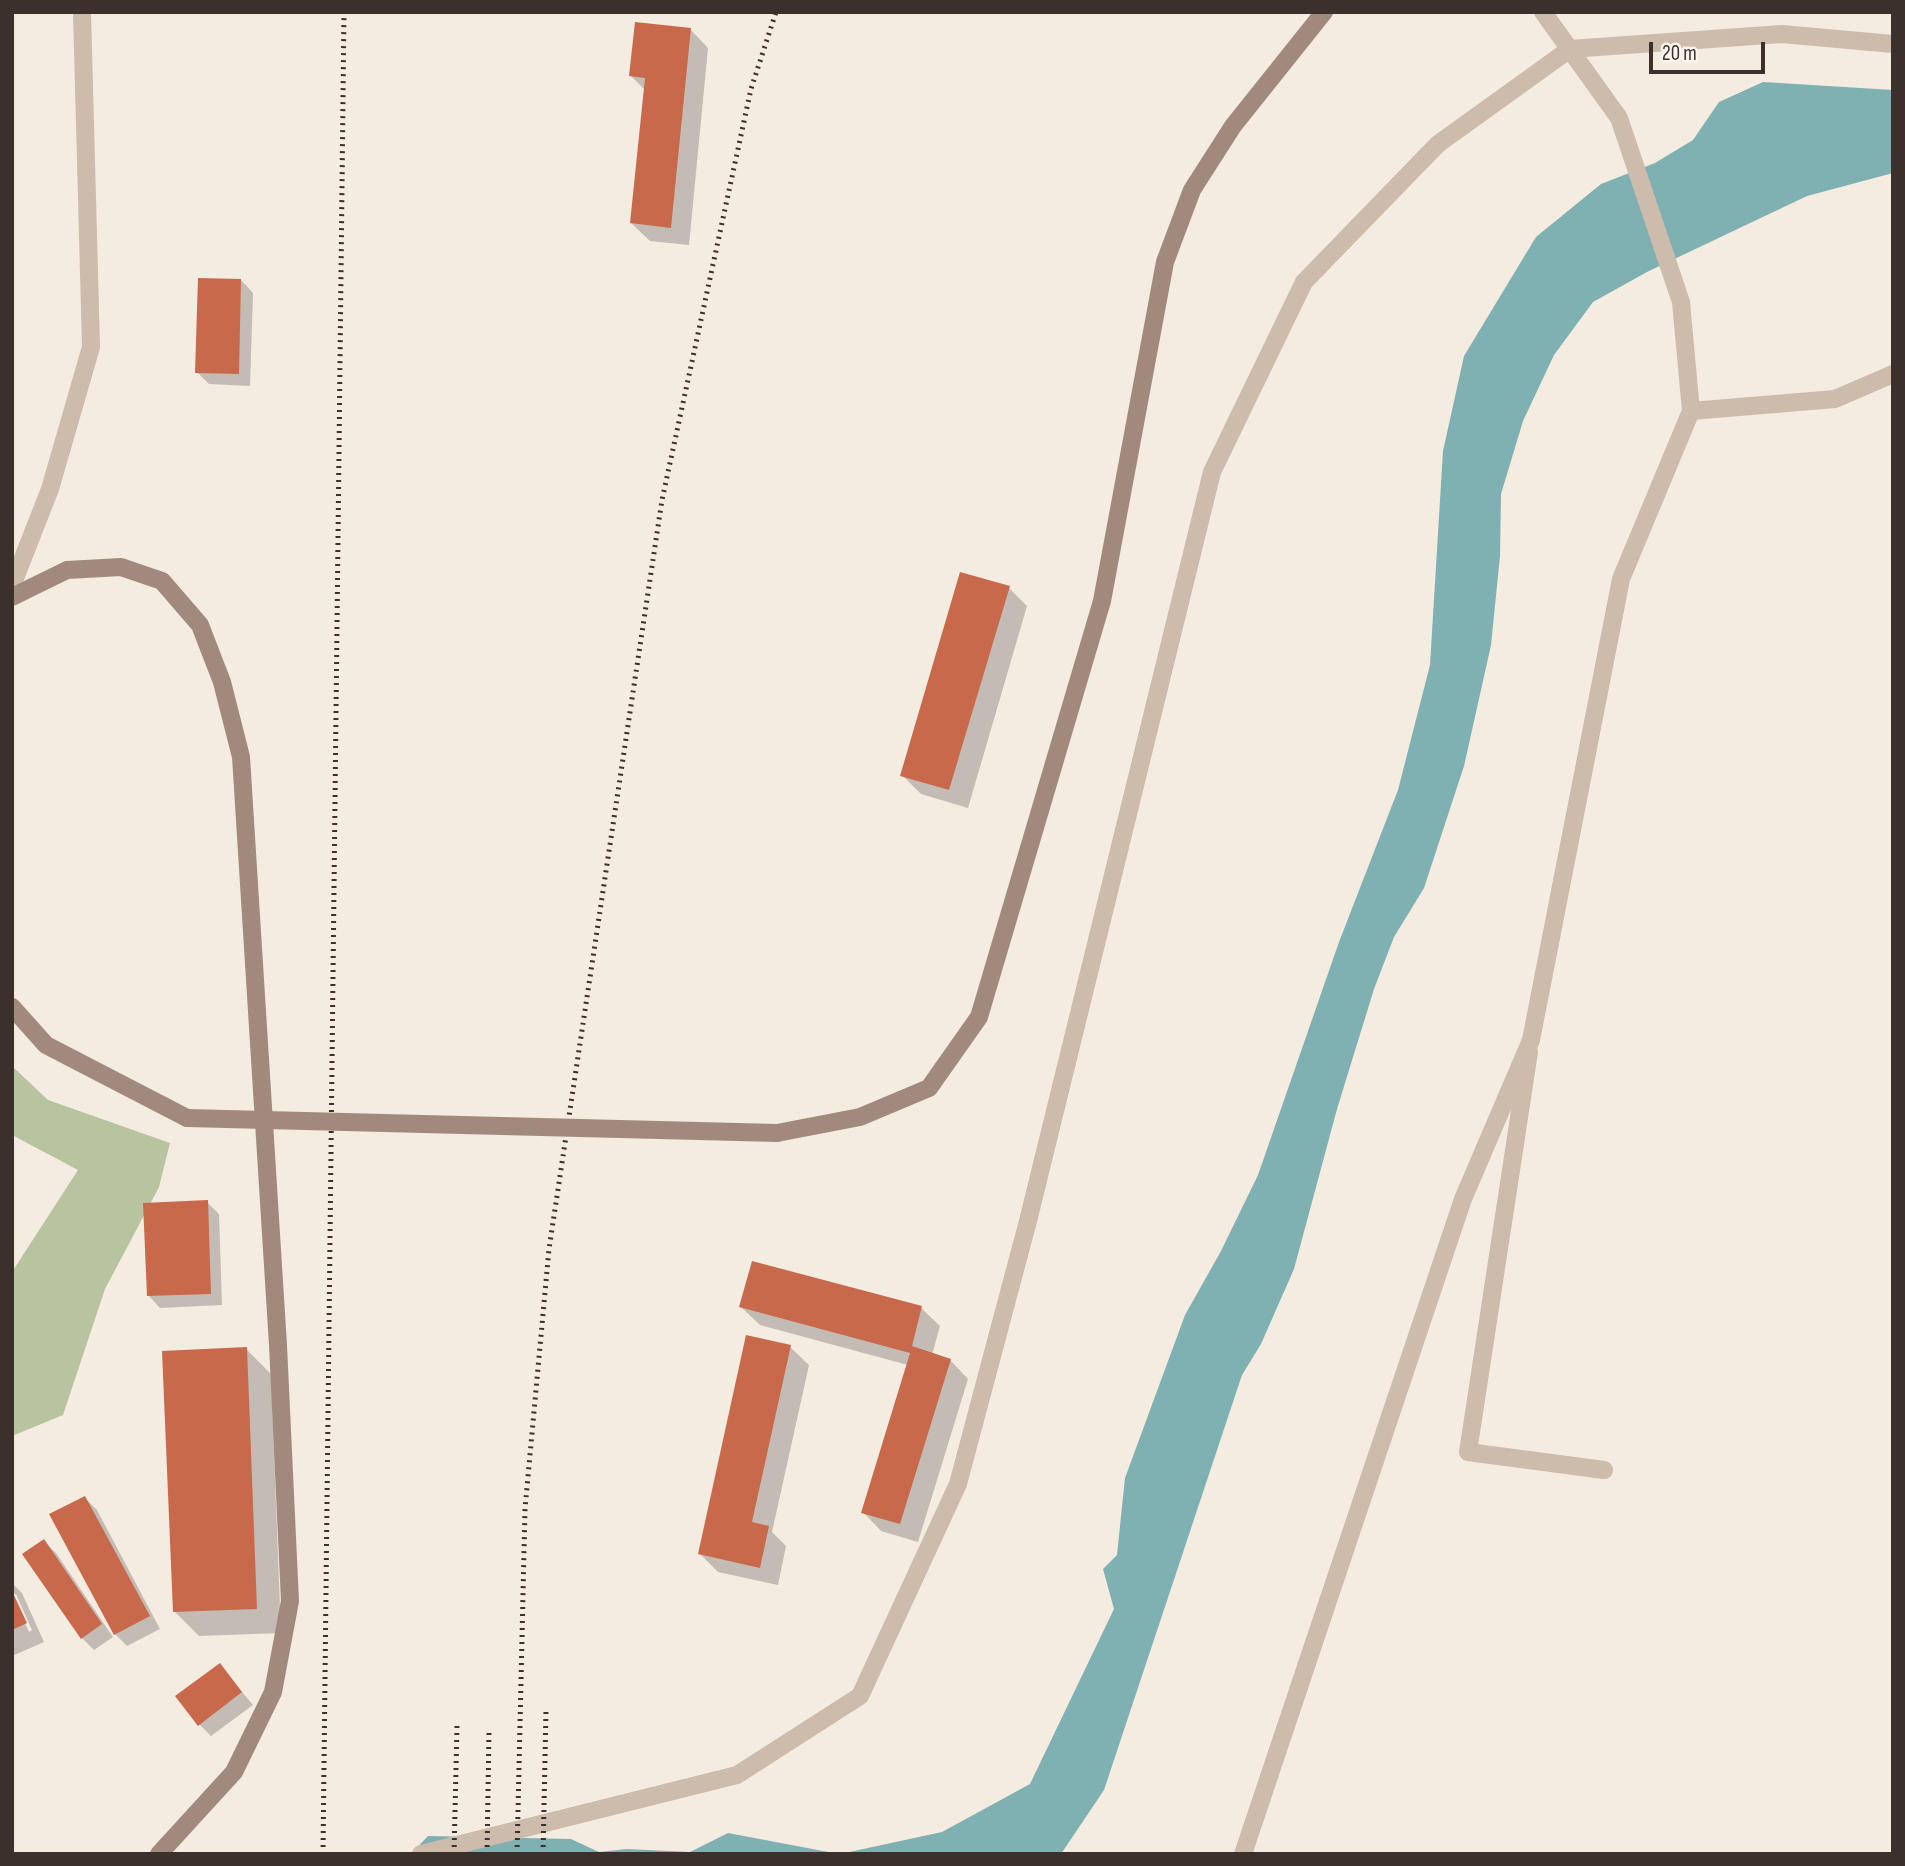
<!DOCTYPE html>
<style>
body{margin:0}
#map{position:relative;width:1905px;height:1866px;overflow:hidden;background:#f4ebe1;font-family:"Sofia Sans Condensed",sans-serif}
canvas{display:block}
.frame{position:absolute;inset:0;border:14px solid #3b302b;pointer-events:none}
.scale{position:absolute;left:1649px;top:42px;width:116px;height:32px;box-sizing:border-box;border:4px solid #3b302b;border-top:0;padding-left:9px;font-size:21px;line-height:24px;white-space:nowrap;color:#3b302b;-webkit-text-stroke:5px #fbf5ee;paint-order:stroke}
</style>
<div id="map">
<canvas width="1905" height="1866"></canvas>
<div class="frame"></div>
<div class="scale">20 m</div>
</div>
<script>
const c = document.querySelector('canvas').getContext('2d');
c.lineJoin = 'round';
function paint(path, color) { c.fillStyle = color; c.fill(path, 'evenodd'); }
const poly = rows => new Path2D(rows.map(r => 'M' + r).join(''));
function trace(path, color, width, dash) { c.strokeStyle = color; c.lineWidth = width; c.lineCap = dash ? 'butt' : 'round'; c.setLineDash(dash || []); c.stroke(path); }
paint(poly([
 [12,1066,48,1100,170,1143,159,1187,105,1289,63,1415,12,1436,12,1272,78,1170,12,1135]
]), '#b8c4a0');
paint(poly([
 [1763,82,1893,90,1893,173,1807,196,1647,272,1593,302,1554,355,1523,421,1501,494,1500,556,1491,645,1464,766,1424,888,1394,937,1374,989,1337,1109,1294,1269,1261,1344,1242,1375,1104,1790,1061,1854,840,1854,942,1832,1030,1784,1114,1609,1103,1569,1117,1555,1125,1478,1185,1315,1221,1251,1258,1175,1339,942,1398,790,1430,665,1443,451,1464,356,1536,237,1601,184,1655,163,1693,140,1719,102],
 [728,1833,839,1854,411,1854,428,1836,571,1839,599,1852,627,1849,690,1852]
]), '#7fb0b2');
paint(poly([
 [690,29,708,48,689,245,650,241,631,223,645,90,631,76],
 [241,280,253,293,250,386,209,384,197,372],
 [1009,588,1027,606,968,808,921,794,902,775],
 [207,1202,219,1214,222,1305,160,1308,148,1295],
 [741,1307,921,1308,940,1326,932,1355,950,1360,968,1379,918,1542,881,1531,863,1512,908,1365,760,1325],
 [790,1347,809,1365,772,1532,786,1546,778,1585,718,1572,700,1554],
 [246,1349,271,1374,281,1633,199,1636,175,1612],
 [85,1498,97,1510,160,1629,127,1646,115,1634],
 [43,1541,56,1553,113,1637,94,1650,82,1638],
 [12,1583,22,1593,44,1642,12,1656,12,1595,29,1632,32,1630,16,1594,12,1594],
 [219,1665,253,1705,211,1736,199,1724]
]), '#0003');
paint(poly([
 [635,22,691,28,671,228,630,223,645,78,629,76],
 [198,278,241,279,239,374,195,373],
 [960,572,1010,586,949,790,900,776],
 [208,1200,211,1294,147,1296,143,1203],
 [752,1261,922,1306,912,1346,951,1359,900,1524,861,1513,910,1353,739,1307],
 [746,1335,791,1345,752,1522,769,1526,760,1568,698,1554],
 [247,1347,257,1609,173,1612,162,1351],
 [85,1496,150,1616,114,1635,49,1514],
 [44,1539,102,1624,81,1639,22,1554],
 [12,1591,27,1623,12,1630],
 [220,1663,242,1692,198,1726,175,1696]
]), '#c8694b');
trace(poly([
 [1529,1052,1468,1452,1604,1470]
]), '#cdbbac', 18);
trace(poly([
 [1691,411,1835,399,1893,374],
 [12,586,50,489,91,347,82,12],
 [421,1854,737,1775,860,1696,958,1484,1028,1221,1212,472,1304,282,1438,144,1570,49,1782,34,1893,44],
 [1243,1854,1463,1199,1531,1040,1621,579,1691,411,1681,302,1619,118,1543,12]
]), '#cdbbac', 18);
trace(poly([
 [12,597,67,570,121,567,162,581,200,625,222,682,241,757,278,1345,290,1601,273,1692,234,1772,159,1854],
 [12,1007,46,1045,187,1118],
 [777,1133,860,1117,929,1088,979,1017,1102,601,1165,262,1192,190,1233,126,1324,12]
]), '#a18a7d', 18);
trace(poly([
 [323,1854,344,12],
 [454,1854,457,1726],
 [487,1854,489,1732],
 [517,1854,525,1509,549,1249,662,500,751,89,776,12],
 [543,1854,546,1710]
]), '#3b302b', 5, [2, 5]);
trace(poly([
 [187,1118,777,1133]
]), '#a18a7d', 18);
</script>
